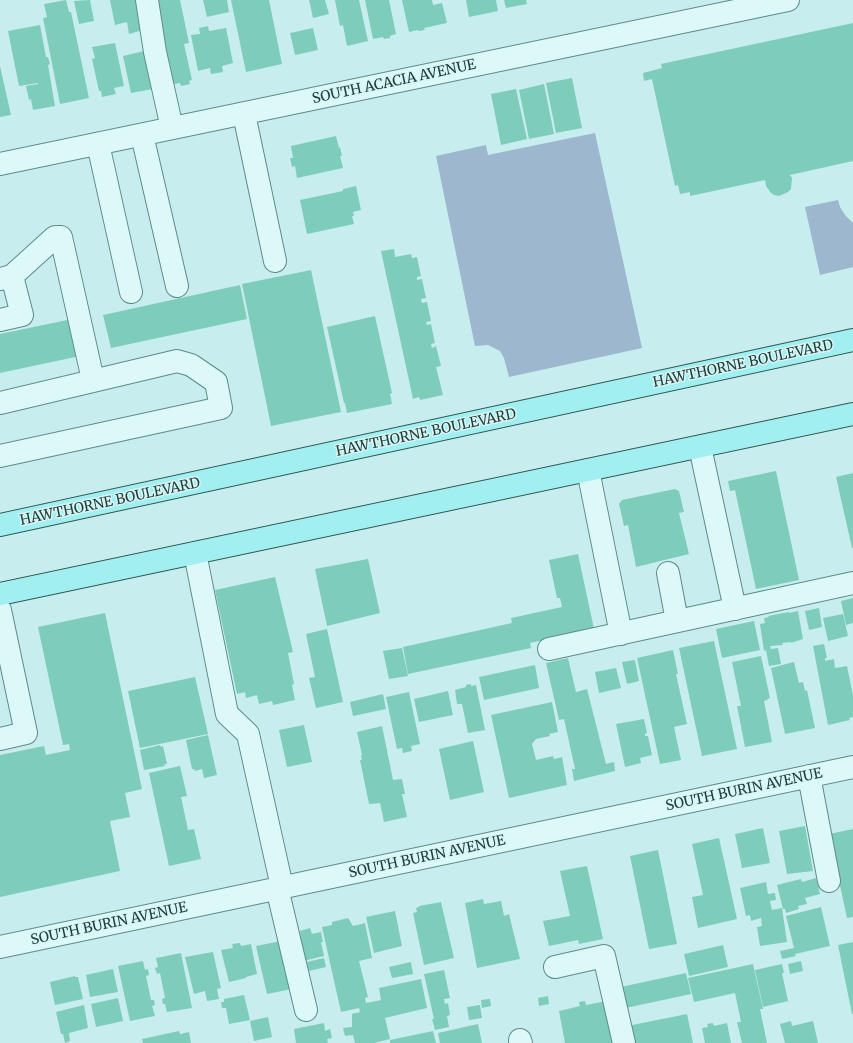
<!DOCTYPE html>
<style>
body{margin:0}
canvas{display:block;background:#c8edef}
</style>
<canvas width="853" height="1043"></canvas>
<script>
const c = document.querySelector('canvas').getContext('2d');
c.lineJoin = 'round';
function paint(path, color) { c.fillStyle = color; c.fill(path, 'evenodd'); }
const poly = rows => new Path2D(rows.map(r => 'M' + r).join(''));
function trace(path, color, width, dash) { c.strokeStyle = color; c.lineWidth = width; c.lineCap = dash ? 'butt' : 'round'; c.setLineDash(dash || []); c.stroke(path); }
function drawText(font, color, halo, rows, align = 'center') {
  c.font = font + ' Merriweather,serif'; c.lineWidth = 3; c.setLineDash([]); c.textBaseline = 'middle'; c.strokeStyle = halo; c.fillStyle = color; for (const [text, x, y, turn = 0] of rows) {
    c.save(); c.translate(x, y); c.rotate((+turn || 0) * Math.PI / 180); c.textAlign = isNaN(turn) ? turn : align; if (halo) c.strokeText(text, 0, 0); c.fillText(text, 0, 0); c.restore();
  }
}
paint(poly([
 [595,133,642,348,509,377,504,358,500,351,488,345,475,346,436,156,486,145,488,155],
 [838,200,840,207,845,215,853,223,853,267,820,275,805,207]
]), '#9cb7ce');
paint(poly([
 [66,0,69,12,71,12,89,98,60,104,43,18,47,17,44,4],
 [90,0,94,21,79,24,74,1],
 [110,0,141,0,143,30,129,34,127,22,115,25],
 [156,0,180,0,189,43,184,44,192,80,189,81,190,84,181,86,180,83,169,85],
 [203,0,227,0,229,12,207,17],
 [231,0,269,0,282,64,246,72],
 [309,0,325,0,329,14,313,18],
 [335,0,359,0,368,41,347,46,343,25,340,26],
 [365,0,389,0,396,34,390,36,390,38,384,39,383,37,373,39],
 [402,0,432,0,433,5,442,3,447,23,424,28,425,30,418,31,418,30,409,32],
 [466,0,496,0,498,11,469,17],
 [504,0,526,0,527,4,506,8],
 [853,23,853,161,790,175,792,178,791,189,788,192,779,196,774,195,771,193,766,186,765,180,690,196,690,192,680,194,678,185,675,186,652,79,644,81,643,73,662,68,661,64],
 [40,25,46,57,48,57,50,64,48,65,55,106,33,110,31,99,29,100,26,86,38,84,38,83,19,86,8,31],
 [208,26,209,31,226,28,233,63,222,66,223,72,211,74,210,68,198,71,191,35,200,34,199,28],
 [313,28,318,50,295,55,290,33],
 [115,43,124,86,114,88,116,94,102,97,101,91,99,91,92,59,95,58,92,47],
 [144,51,153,89,131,93,123,56],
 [0,66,11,115,0,117],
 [572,78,582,128,556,133,546,83],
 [544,84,554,134,529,139,519,90],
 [516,89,527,139,501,145,491,94],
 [336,136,339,148,340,147,342,156,340,156,343,168,297,178,295,166,292,167,290,158,293,158,291,146],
 [356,186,361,210,353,212,354,216,352,216,354,224,307,234,300,200,343,191,343,189],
 [394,249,395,257,411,254,412,258,417,257,421,276,417,277,417,280,422,279,426,298,421,299,422,303,427,302,431,321,426,322,427,325,431,324,435,343,431,344,432,348,436,346,441,366,436,367,443,395,420,400,419,397,413,399,381,251],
 [311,270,341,412,271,426,242,284],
 [240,285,247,319,111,348,103,315],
 [375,316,392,393,390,394,392,404,347,413,345,403,344,403,327,327],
 [72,319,80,356,0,373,0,334],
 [776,471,799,580,756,589,735,490,730,491,728,481],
 [853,473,853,548,852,548,836,477],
 [675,489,679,491,684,512,679,513,689,554,636,567,628,525,624,526,619,504,622,500],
 [578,554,594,629,530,643,531,648,408,674,403,647,512,623,511,618,562,607,560,598,557,598,549,560],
 [368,559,380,613,327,626,315,569],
 [275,577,293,652,288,653,294,684,292,685,295,700,273,705,272,701,259,704,257,695,246,698,245,692,237,694,215,590],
 [853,598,853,623,846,625,841,601],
 [819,608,822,627,809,630,805,611],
 [798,611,803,639,791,643,791,642,782,643,783,645,770,646,771,649,778,648,781,664,769,666,766,650,764,651,760,624,765,623,764,618,769,617,768,616,789,612,789,613],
 [105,613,142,789,125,793,130,817,110,821,120,871,0,897,0,755,44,746,46,755,70,750,69,744,63,745,38,627],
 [843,614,848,636,828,641,823,618],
 [754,621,760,650,722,658,716,629],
 [327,629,343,702,316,708,309,678,315,677,306,634],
 [714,641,737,749,702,756,679,648],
 [824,644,827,658,825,658,825,661,834,659,835,668,847,666,853,695,853,717,849,718,850,720,828,725,813,646],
 [402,648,408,676,389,679,383,651],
 [673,650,678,674,676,674,687,724,674,727,681,760,660,764,637,658],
 [761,656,770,698,767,699,768,700,764,701,772,742,745,747,737,706,741,706,732,662],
 [568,658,576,692,587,689,606,764,614,762,615,771,574,781,572,769,575,769,564,719,559,720,546,663],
 [635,660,639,681,627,684,622,662],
 [794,662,799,683,803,682,805,691,807,690,815,728,785,734,771,668],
 [535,665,539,688,484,700,479,677],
 [616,668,621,688,599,693,595,672],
 [195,677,208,734,140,748,128,691],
 [471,684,471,686,476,685,485,730,468,733,462,704,457,704,455,690,466,687,466,685],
 [448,691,453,715,419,722,414,699],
 [409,692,420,744,411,746,412,751,403,753,402,748,397,749,386,697],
 [383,694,386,709,353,716,350,702],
 [552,702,558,732,549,734,550,736,536,739,532,744,536,760,553,756,554,759,562,757,567,785,509,798,491,715],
 [644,719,647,733,645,734,645,736,648,736,652,755,640,758,641,763,625,767,616,724],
 [304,725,312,762,287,767,279,730],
 [382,726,393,780,402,779,405,794,402,794,407,817,384,822,380,803,369,804,360,760,362,760,361,755,362,755,357,732],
 [208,735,217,775,204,778,202,769,195,771,194,769,192,769,186,740],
 [473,741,484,792,450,800,439,749],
 [160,745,161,747,163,746,167,764,164,764,165,766,144,770,140,750],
 [180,766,187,796,181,797,188,830,194,829,201,859,169,866,149,773],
 [805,826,813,871,787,874,779,831],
 [763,828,770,863,742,868,735,834],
 [853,829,853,917,847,918,829,834],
 [719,838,737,919,698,928,692,897,703,895,692,844],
 [658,850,677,944,649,949,630,856],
 [587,866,603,939,579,944,578,940,549,946,543,921,570,916,560,871],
 [816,878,820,894,805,898,807,904,798,906,799,909,786,913,785,909,783,909,777,885,801,879,802,882],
 [766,882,768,894,775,893,776,900,770,901,772,910,782,908,787,942,760,946,757,927,762,926,761,918,751,921,750,915,746,916,740,888],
 [483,899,484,904,501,901,504,916,509,914,520,959,477,968,465,903],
 [441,902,454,958,424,965,413,913,417,912,416,908,419,907,419,906],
 [821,907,830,946,795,954,796,956,782,959,780,951,794,948,786,916],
 [395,911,402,946,374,953,366,917],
 [348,918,353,926,365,923,372,958,359,961,368,997,365,998,366,1003,381,1000,379,988,421,979,427,1008,385,1018,390,1039,374,1043,355,1043,353,1035,345,1036,343,1028,352,1027,352,1014,360,1012,359,1008,341,1012,322,927,332,925,332,922],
 [310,928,312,934,321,932,323,942,321,942,324,956,299,962,294,939,301,937,300,931],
 [281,941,292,989,267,994,256,946],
 [853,942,853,1014,852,1014,838,945],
 [240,943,241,946,251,944,257,974,246,977,246,978,229,982,221,950,233,948,232,944],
 [723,945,728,967,689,976,684,954],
 [213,952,221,988,217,989,219,999,207,1001,205,991,194,994,185,957],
 [181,953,192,1008,167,1012,165,1004,163,1004,162,999,165,998,160,973,157,974,155,968,158,967,156,958],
 [324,958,326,967,309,971,307,962],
 [143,961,145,970,148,969,149,975,146,976,151,1000,154,1000,155,1005,152,1006,155,1016,130,1021,118,966],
 [801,961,803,971,790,974,788,964],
 [411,962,413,974,392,978,389,967],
 [753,964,763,1009,760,1009,767,1043,742,1043,737,1022,741,1022,735,993,694,1002,688,978],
 [782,964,784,973,782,973,788,1001,763,1007,755,970],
 [113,969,118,992,90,997,86,975],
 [444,970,450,998,444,999,445,1004,448,1003,450,1015,447,1016,449,1027,435,1030,432,1019,434,1019,424,974],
 [686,973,691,994,621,1009,616,988],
 [75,976,75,977,78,977,83,999,55,1005,50,982],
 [244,995,250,1020,229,1024,226,1008,222,1008,221,1002,224,1002,224,999],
 [548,996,549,1004,539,1006,538,998],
 [118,998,123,1021,96,1027,91,1004],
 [490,999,491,1006,482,1008,481,1000],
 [585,1001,586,1005,607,1001,616,1043,565,1043,559,1011,580,1006,579,1002],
 [84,1005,88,1028,69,1033,70,1041,65,1043,63,1034,61,1034,56,1012],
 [480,1005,482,1018,469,1020,467,1007],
 [687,1014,693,1043,631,1043,627,1026],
 [268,1017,272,1037,254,1041,250,1021],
 [791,1021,792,1026,813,1021,818,1043,785,1043,780,1024],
 [324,1023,325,1031,330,1029,332,1038,327,1039,328,1043,296,1043,294,1029],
 [713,1023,714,1026,727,1023,731,1043,705,1043,702,1028,708,1027,707,1024],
 [478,1024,482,1043,440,1043,438,1033],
 [179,1031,180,1034,189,1032,191,1043,143,1043,142,1039],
 [433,1031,436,1043,390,1043,390,1040]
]), '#7ecdba');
const minor = poly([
 [147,0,155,52,172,128],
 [244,114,275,261],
 [142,135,177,286],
 [98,144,131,292],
 [0,164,788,0],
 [0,279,12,276,55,237,61,237,93,380],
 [0,320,22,315,12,276],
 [0,403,177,361,191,365,216,382,221,408,0,456],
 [700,447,735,609],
 [588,470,621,634],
 [195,553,227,714,248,734,282,887],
 [668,573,677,621],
 [0,610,26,733,0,739],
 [549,649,853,583],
 [809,776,829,881],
 [277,888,306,1010],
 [0,947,853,767],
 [555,967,604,956,624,1043],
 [520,1040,521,1043]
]);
const major = poly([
 [0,525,853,340],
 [0,594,853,414]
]);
trace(minor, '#5d8c85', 24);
trace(major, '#315a52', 24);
trace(minor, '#dcf8f9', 22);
trace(major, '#a1eff1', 22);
drawText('14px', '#203c37', '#d8f5f6', [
 ["SOUTH ACACIA AVENUE",394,82,-12],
 ["HAWTHORNE BOULEVARD",743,364,-12],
 ["HAWTHORNE BOULEVARD",426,433,-12],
 ["HAWTHORNE BOULEVARD",110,502,-12],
 ["SOUTH BURIN AVENUE",744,790,-12],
 ["SOUTH BURIN AVENUE",427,857,-12],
 ["SOUTH BURIN AVENUE",109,924,-12]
]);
</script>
